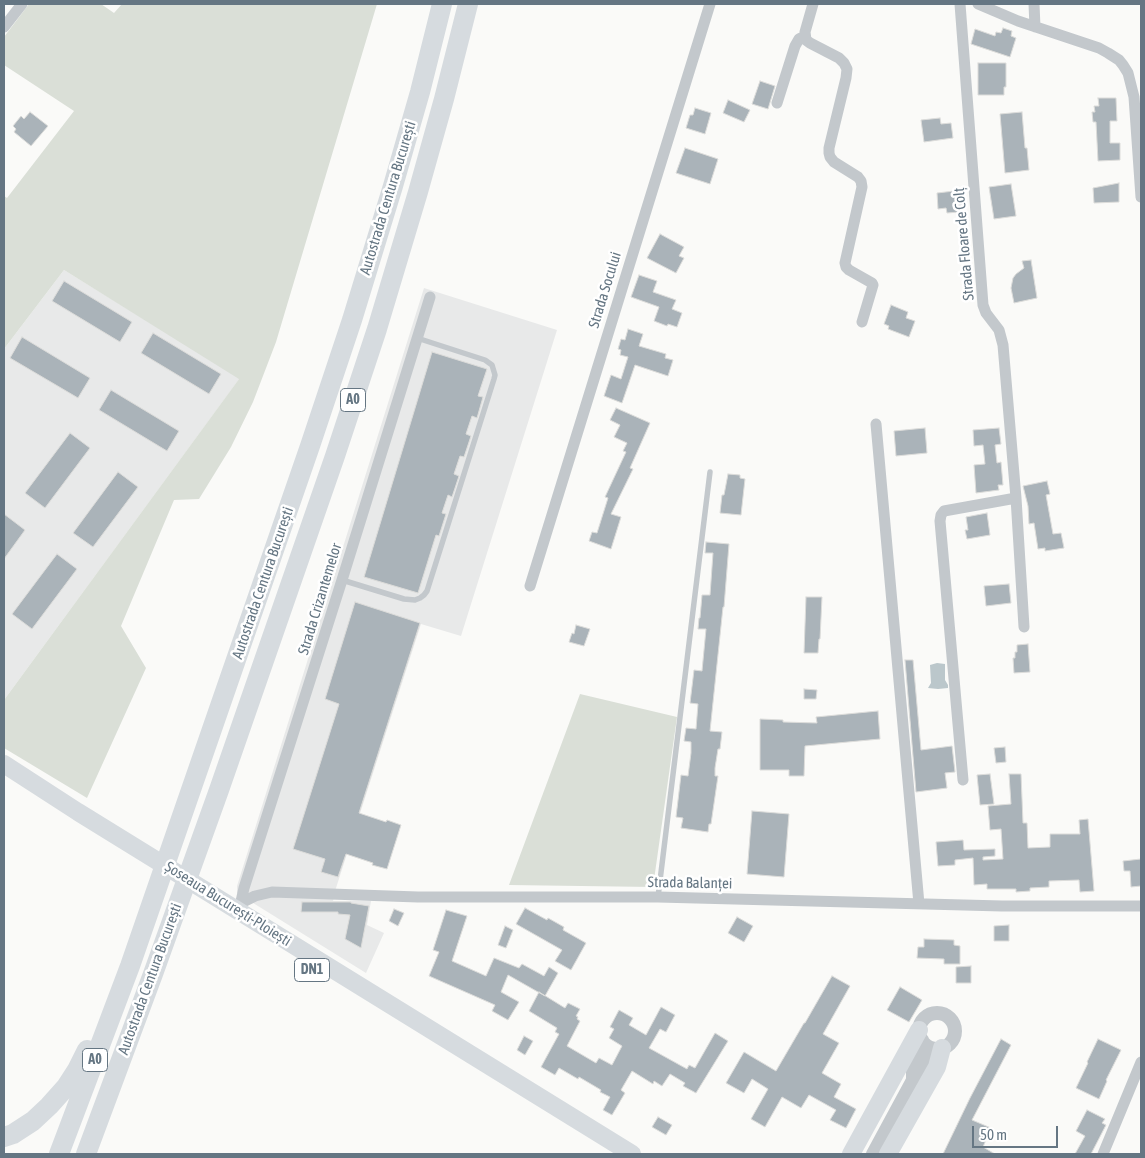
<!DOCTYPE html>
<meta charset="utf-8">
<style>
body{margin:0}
#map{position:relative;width:1145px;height:1158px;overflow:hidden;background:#fafaf8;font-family:"Asap Condensed",sans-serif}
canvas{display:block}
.frame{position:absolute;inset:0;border:5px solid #657683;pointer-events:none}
.scale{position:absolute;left:972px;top:1126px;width:86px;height:22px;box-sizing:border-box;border:2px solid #657683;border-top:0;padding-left:6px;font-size:15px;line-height:18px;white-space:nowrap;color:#657683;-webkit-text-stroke:4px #fff;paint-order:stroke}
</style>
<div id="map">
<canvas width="1145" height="1158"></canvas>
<div class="frame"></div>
<div class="scale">50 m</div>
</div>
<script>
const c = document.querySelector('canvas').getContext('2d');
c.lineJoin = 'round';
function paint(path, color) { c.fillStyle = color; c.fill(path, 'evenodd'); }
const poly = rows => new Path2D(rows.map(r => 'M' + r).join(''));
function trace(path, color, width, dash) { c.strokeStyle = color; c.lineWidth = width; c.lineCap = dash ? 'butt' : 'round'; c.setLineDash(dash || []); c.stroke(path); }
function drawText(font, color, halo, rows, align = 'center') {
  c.font = font + ' "Asap Condensed",sans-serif'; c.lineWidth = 5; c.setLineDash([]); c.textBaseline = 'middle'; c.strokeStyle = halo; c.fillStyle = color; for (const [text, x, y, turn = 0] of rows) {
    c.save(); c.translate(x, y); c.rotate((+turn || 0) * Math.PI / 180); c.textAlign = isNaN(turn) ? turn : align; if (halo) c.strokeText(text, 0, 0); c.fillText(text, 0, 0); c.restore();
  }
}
paint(poly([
 [64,270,240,378,4,700,4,349],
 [424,288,557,330,461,636,421,624,336,888,333,901,371,901,367,925,384,933,366,973,237,893,237,886]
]), '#e8e9e9');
paint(poly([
 [29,4,101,4,114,13,122,4,377,4,276,342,253,402,231,447,199,499,174,500,121,626,146,668,87,798,4,748,4,700,239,379,64,270,4,349,4,196,7,198,74,111,4,65,4,37],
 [580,694,677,717,653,887,509,885]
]), '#dadfd7');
paint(poly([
 [937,663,945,664,945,680,948,685,948,688,938,689,928,688,931,683,930,665]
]), '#bbc7cb');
const building = poly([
 [1003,28,1012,31,1011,36,1016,38,1010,57,971,44,975,29,995,36,996,32,1001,33,1003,28],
 [978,63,1006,63,1006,87,1004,87,1004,95,978,95,978,63],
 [760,81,775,86,768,109,752,104,760,81],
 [1098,98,1116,98,1117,121,1110,121,1110,143,1120,143,1120,160,1098,161,1096,122,1093,122,1092,112,1095,112,1094,106,1099,106,1098,98],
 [728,100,750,110,744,122,723,113,728,100],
 [695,108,711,113,705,134,686,128,690,115,693,115,695,108],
 [30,112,48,126,31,146,14,132,16,129,13,126,21,116,24,119,30,112],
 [1022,112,1025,148,1027,148,1029,170,1005,173,1000,114,1022,112],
 [940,118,941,124,951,123,953,138,924,142,921,120,940,118],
 [685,148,718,159,710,184,676,173,685,148],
 [1119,183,1119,202,1094,203,1093,188,1119,183],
 [1011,184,1016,216,994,219,989,187,1011,184],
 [963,190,964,207,959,208,959,212,947,213,946,208,938,209,937,193,963,190],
 [660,234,684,247,679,256,684,258,676,273,647,258,660,234],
 [1031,260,1037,298,1014,303,1011,288,1013,278,1016,274,1024,268,1022,261,1031,260],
 [639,275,657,281,653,292,676,300,672,309,682,313,677,327,668,324,667,326,654,321,659,307,631,297,639,275],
 [64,281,132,322,120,342,52,301,64,281],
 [891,305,908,312,906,318,915,321,909,337,888,329,889,326,884,324,891,305],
 [628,329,643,334,639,346,666,354,665,358,673,360,668,376,635,365,622,403,604,396,611,375,621,379,628,357,620,355,621,350,618,349,621,339,625,340,628,329],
 [153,333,221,374,209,394,141,353,153,333],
 [22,337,90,378,78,398,10,358,22,337],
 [432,352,487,369,478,396,483,397,477,418,472,416,466,434,471,436,464,457,460,456,454,474,459,476,452,497,448,495,442,513,446,514,439,536,436,535,418,593,364,577,432,352],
 [111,390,179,431,167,451,99,410,111,390],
 [616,408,650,423,630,468,633,469,611,514,621,517,611,549,589,541,592,532,597,533,608,498,605,497,626,452,623,451,627,443,614,437,620,425,610,420,616,408],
 [925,428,927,453,896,456,894,431,925,428],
 [999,428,1001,444,995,445,997,463,1001,462,1003,485,998,485,999,490,976,493,974,465,985,464,983,445,974,446,973,430,999,428],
 [70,433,90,448,45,508,25,493,70,433],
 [118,472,138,487,93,547,73,533,118,472],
 [728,474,740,475,740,478,745,479,741,515,720,513,722,495,724,495,728,474],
 [1047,481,1050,494,1046,495,1053,534,1061,533,1064,548,1045,551,1045,548,1038,549,1034,523,1029,524,1028,506,1023,486,1047,481],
 [987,513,990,535,967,539,965,530,968,530,966,517,987,513],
 [4,514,25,530,4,559,4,514],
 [706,542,729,544,724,607,723,607,710,731,722,732,720,749,718,749,715,768,715,776,718,776,711,824,709,824,708,832,681,828,683,818,676,817,681,775,688,776,691,753,691,742,684,741,686,728,696,729,698,704,690,703,694,670,702,671,706,629,698,629,699,618,700,618,702,595,710,595,713,553,705,553,706,542],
 [57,554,77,569,32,629,12,614,57,554],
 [1009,584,1011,603,986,606,984,586,1009,584],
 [806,597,822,597,820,639,819,639,818,653,804,653,806,597],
 [355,602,420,623,359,813,386,822,387,820,401,825,387,869,372,865,373,863,346,854,338,877,321,872,325,859,293,849,339,704,325,699,355,602],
 [576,625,590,629,584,646,569,642,572,633,574,634,576,625],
 [1028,644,1030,672,1014,673,1013,658,1015,658,1015,652,1017,652,1017,645,1028,644],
 [905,660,913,660,921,750,952,746,955,772,945,773,947,788,916,792,905,660],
 [804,689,817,690,816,699,804,699,804,689],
 [878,711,880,739,805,746,804,776,789,776,789,770,760,770,760,719,783,720,783,722,817,723,816,717,878,711],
 [1005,747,1006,762,996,763,994,748,1005,747],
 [990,774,994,804,980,805,977,775,990,774],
 [1009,774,1021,774,1023,823,1027,823,1028,848,1050,847,1050,834,1080,834,1079,820,1088,819,1094,891,1080,892,1079,880,1049,881,1049,887,1030,888,1030,891,1016,892,1016,889,987,889,987,884,974,885,973,858,955,860,955,865,938,866,936,842,963,840,964,850,995,849,995,856,983,857,983,860,1003,859,1001,829,990,830,988,806,1011,804,1009,774],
 [752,811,789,814,784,877,747,874,752,811],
 [1141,859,1141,886,1131,887,1130,871,1124,871,1123,861,1141,859],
 [302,902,351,902,351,903,369,906,361,948,345,939,350,915,338,914,338,912,301,912,302,902],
 [525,908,547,920,548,918,564,927,563,930,586,943,571,970,555,961,562,950,516,924,525,908],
 [394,909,404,913,398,926,389,921,394,909],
 [446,910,467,916,452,961,486,976,494,958,519,968,522,964,544,976,549,967,558,973,545,996,508,975,501,992,519,1002,508,1020,492,1011,495,1005,429,976,439,952,433,950,446,910],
 [737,917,753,926,744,942,728,933,737,917],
 [1009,925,1009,941,994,941,994,926,1009,925],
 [505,926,513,930,506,948,498,945,505,926],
 [924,939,954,940,954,945,960,946,960,964,944,964,944,959,917,958,918,947,924,947,924,939],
 [971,966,971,983,956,983,956,967,971,966],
 [832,976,850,986,823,1034,839,1043,822,1073,841,1084,834,1097,856,1109,846,1128,830,1120,836,1110,809,1095,801,1108,782,1097,765,1127,751,1119,768,1089,752,1079,744,1093,726,1083,744,1052,776,1071,804,1023,805,1023,832,976],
 [900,987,922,1000,909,1022,887,1010,900,987],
 [539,992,565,1008,568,1003,580,1009,576,1016,578,1017,577,1019,580,1021,567,1046,596,1063,599,1058,612,1065,622,1046,609,1038,614,1029,610,1027,619,1010,633,1018,629,1025,646,1035,661,1007,675,1015,666,1032,660,1029,649,1048,687,1069,689,1065,695,1068,715,1033,728,1041,696,1093,683,1086,685,1083,670,1074,662,1086,654,1081,653,1084,632,1071,621,1090,625,1093,612,1115,603,1110,610,1097,600,1092,601,1090,579,1077,578,1079,559,1068,555,1075,541,1067,559,1034,555,1032,557,1028,529,1011,539,992],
 [524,1036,533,1041,525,1055,517,1050,524,1036],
 [1001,1039,1011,1045,972,1120,991,1128,983,1147,995,1154,943,1154,970,1098,1001,1039],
 [1098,1039,1121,1050,1106,1080,1107,1081,1099,1099,1076,1088,1088,1063,1087,1062,1098,1039],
 [1087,1110,1105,1119,1102,1123,1106,1125,1091,1154,1075,1154,1085,1136,1076,1131,1087,1110],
 [658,1117,672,1125,666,1135,652,1127,658,1117]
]);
paint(building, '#aab3b9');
trace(building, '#dcdcda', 1);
trace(poly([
 [342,580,404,599,415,600,420,598,424,595,427,591,494,379,495,375,492,365,485,360,417,338],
 [658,897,710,472]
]), '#c3c8cc', 5.5);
trace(poly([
 [813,4,805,32,806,40,810,43,839,58,844,63,847,69,846,78,829,148,829,153,830,157,834,162,858,177,861,181,862,187,845,263,846,267,849,270,872,283,873,285,862,322],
 [960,4,983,305,986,313,999,330,1003,345,1016,498,1024,627],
 [978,4,1018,21,1099,48,1108,53,1119,60,1123,65,1128,73,1134,97,1141,197],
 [1034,4,1035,27],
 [4,27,22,4],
 [777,103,795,46,799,39,805,36],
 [876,424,919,904],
 [530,586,710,4],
 [963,780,940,521,941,515,944,511,1016,498],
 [241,903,255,896,272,892,418,897,658,897,1002,906,1141,906],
 [240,906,244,888,342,580,430,297],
 [1103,1154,1141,1062]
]), '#c3c8cc', 11);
trace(poly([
 '919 1031a18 18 0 1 1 36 0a18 18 0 1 1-36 0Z',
 [913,1080,913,1069,922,1040],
 [873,1154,913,1080,922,1072,934,1049]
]), '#c3c8cc', 14);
trace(poly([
 [4,764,78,812,632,1154],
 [851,1154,919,1030],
 [888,1154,937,1067,942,1048]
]), '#d6dbdf', 18);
trace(poly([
 [4,1137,13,1134,33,1121,49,1106,66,1087,77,1070,87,1050],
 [59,1154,130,966,310,446,352,320,393,186,420,92,442,4],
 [86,1154,153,974,219,790,335,456,377,329,418,192,444,99,468,4]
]), '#d6dbdf', 20);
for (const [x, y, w] of [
 [353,400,25],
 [312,970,35],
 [95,1060,25]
]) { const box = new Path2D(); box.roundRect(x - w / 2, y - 11.5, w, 23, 4); c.fillStyle = '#fff'; c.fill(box); trace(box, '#657683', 1); }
drawText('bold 14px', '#657683', null, [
 ["A0",353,400],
 ["DN1",312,970],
 ["A0",95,1060]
]);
drawText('15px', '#657683', '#fff', [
 ["Autostrada Centura București",388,198,-73],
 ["Strada Floare de Colț",964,244,-95],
 ["Strada Socului",605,290,-73],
 ["Autostrada Centura București",263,583,-71],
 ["Strada Crizantemelor",320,599,-73],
 ["Strada Balanței",690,883,1],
 ["Șoseaua București-Ploiești",228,904,32],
 ["Autostrada Centura București",150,979,-70]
]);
</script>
